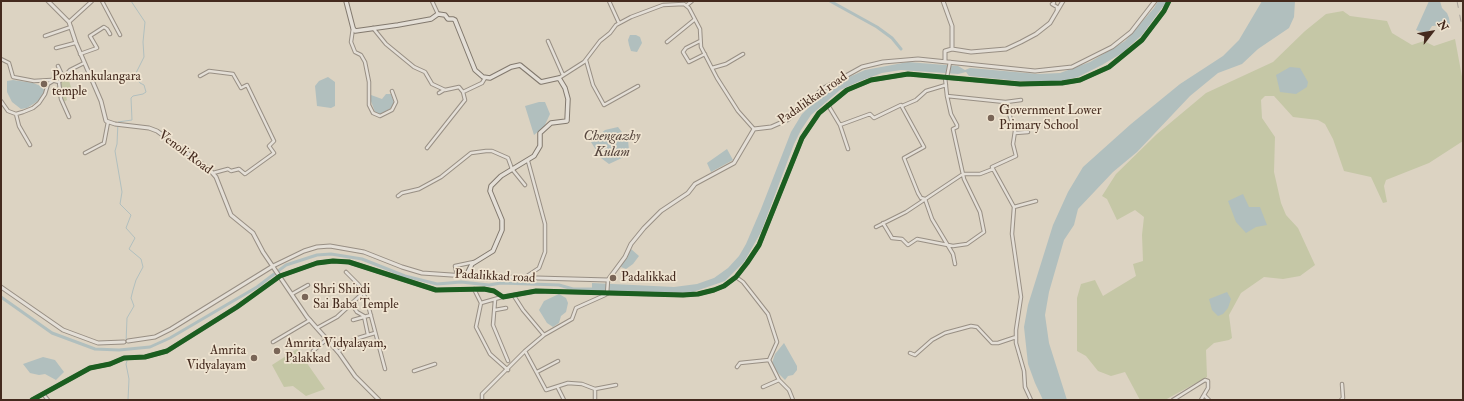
<!DOCTYPE html>
<style>
body{margin:0}
#map{position:relative;width:1464px;height:401px;overflow:hidden;background:#dcd3c2;font-family:"IM FELL Double Pica",serif}
canvas{display:block}
.frame{position:absolute;inset:0;border:2px solid #442a1e;pointer-events:none}
.north{position:absolute;left:1412px;top:12px;width:40px;height:40px;-webkit-text-stroke:3px #efe4d1;paint-order:stroke;rotate:59deg;font-size:11px;font-weight:700;line-height:16px;text-align:center;color:#442a1e}
.north::after{content:'';display:block;margin:auto;width:14px;height:18px;background:#442a1e;clip-path:polygon(50% 0,100% 100%,50% 72%,0 100%)}
</style>
<div id="map">
<canvas width="1464" height="401"></canvas>
<div class="frame"></div>
<div class="north">N</div>
</div>
<script>
const c = document.querySelector('canvas').getContext('2d');
c.lineJoin = 'round';
function paint(path, color) { c.fillStyle = color; c.fill(path, 'evenodd'); }
const poly = rows => new Path2D(rows.map(r => 'M' + r).join(''));
function trace(path, color, width, dash) { c.strokeStyle = color; c.lineWidth = width; c.lineCap = dash ? 'butt' : 'round'; c.setLineDash(dash || []); c.stroke(path); }
function drawText(font, color, halo, rows, align = 'center') {
  c.font = font + ' "IM FELL Double Pica",serif'; c.lineWidth = 3.5; c.setLineDash([]); c.textBaseline = 'middle'; c.strokeStyle = halo; c.fillStyle = color; for (const [text, x, y, turn = 0] of rows) {
    c.save(); c.translate(x, y); c.rotate((+turn || 0) * Math.PI / 180); c.textAlign = isNaN(turn) ? turn : align; if (halo) c.strokeText(text, 0, 0); c.fillText(text, 0, 0); c.restore();
  }
}
paint(poly([
 [1343,11,1350,16,1387,21,1392,33,1412,45,1424,41,1434,46,1455,39,1463,82,1463,141,1429,163,1386,180,1384,186,1387,202,1383,203,1371,177,1344,171,1333,139,1325,124,1318,120,1293,117,1274,96,1265,96,1261,100,1262,118,1275,137,1274,172,1281,203,1286,215,1298,228,1315,265,1300,276,1283,279,1264,277,1241,293,1229,315,1232,338,1229,340,1214,343,1206,350,1207,377,1165,400,1140,400,1125,372,1111,376,1098,371,1086,356,1077,351,1077,298,1081,284,1095,280,1103,296,1136,276,1133,264,1143,261,1142,235,1144,217,1135,210,1117,220,1107,199,1102,196,1116,174,1157,134,1206,93,1273,62,1305,31,1326,14],
 [67,75,72,90,65,92,67,100,62,103,55,93,59,83],
 [297,349,325,389,306,396,293,386,284,387,272,365]
]), '#c5c7a6');
paint(poly([
 [1158,1,1167,1,1142,35,1122,53,1102,65,1078,77,1061,81,1030,82,969,76,966,72,958,74,901,70,882,73,860,81,840,90,811,115,801,130,794,144,761,232,744,262,725,281,693,292,675,294,608,291,603,292,592,289,592,283,674,287,697,284,714,278,728,268,739,256,746,244,761,209,791,132,802,114,830,87,847,78,865,70,908,62,958,66,965,70,970,68,1038,74,1060,73,1090,62,1125,41,1154,8],
 [1262,1,1295,1,1294,17,1289,28,1258,49,1242,64,1218,73,1190,96,1137,152,1113,172,1078,209,1074,225,1064,240,1049,292,1045,315,1049,343,1067,400,1043,400,1035,383,1028,364,1024,327,1028,305,1053,225,1068,192,1083,167,1131,124,1180,84,1223,56,1239,40],
 [1429,1,1440,1,1442,8,1447,13,1449,18,1450,24,1432,26,1427,34,1416,30],
 [630,35,636,35,640,37,642,43,637,52,631,51,629,45,628,40],
 [1290,67,1300,68,1308,82,1307,87,1296,94,1280,92,1276,75],
 [328,77,335,82,335,106,331,108,317,106,315,86,319,81],
 [13,80,33,83,41,86,45,91,38,101,27,108,21,109,12,102,7,92,7,81],
 [386,94,391,94,395,105,379,116,375,112,369,96,371,95,382,99],
 [539,102,545,102,550,114,544,127,534,135,525,106],
 [618,127,628,140,629,150,624,157,609,164,601,158,591,142,605,130],
 [727,149,733,160,711,172,707,163],
 [1243,194,1249,207,1260,207,1267,225,1256,227,1246,233,1236,222,1228,201],
 [631,249,639,256,633,264,626,269,621,267,622,263],
 [1227,292,1231,299,1228,308,1223,314,1218,316,1212,310,1209,299],
 [559,294,566,298,568,303,566,312,561,316,559,323,553,327,547,323,539,310,544,301],
 [784,343,797,366,797,370,793,375,788,376,785,380,777,372,772,363,775,354],
 [43,357,55,360,64,372,56,380,45,374,39,375,30,373,23,364]
]), '#b1bfbe');
trace(poly([
 [126,343,127,318,134,306,131,298,133,290,136,280,143,267,141,259,129,249,135,238,126,228,131,215,120,204,122,192,115,151,117,144,118,122,132,120,131,98,133,96,143,94,146,92,144,85,140,83,137,77,136,73,144,57,143,42,145,22,131,1],
 [127,361,126,364,129,379,128,400]
]), '#b1bfbe', 1);
trace(poly([
 [830,1,877,27,892,38,901,49],
 [1,297,52,333,95,349,119,350,150,347,170,338,257,287,286,265,317,255,331,254,362,259,405,276,437,284,461,282,489,285,501,283,559,285,573,289,595,289]
]), '#b1bfbe', 3);
const minor = poly([
 [102,1,120,35],
 [432,1,438,14],
 [609,1,619,23],
 [1053,1,1054,3,1052,4,1057,7,1057,10],
 [687,5,692,1],
 [69,22,92,1],
 [353,28,351,42,355,52,361,55,365,62,369,82,369,105,373,113,380,116,392,110,396,102,392,91],
 [373,28,386,44,414,67,425,72,432,84,445,90,459,87,463,92,465,100,427,148],
 [45,36,71,27],
 [548,41,563,75],
 [700,41,686,48,683,52,689,62,705,54],
 [667,42,694,20],
 [56,48,75,43],
 [80,54,97,48,90,36,104,27,107,29,110,34],
 [1,59,9,63,13,77,34,81,51,80,59,82,70,70,84,63],
 [586,60,593,85,604,105,638,86],
 [58,66,63,77],
 [712,68,726,64,743,54],
 [200,76,209,71,233,74,241,88,247,85,274,141,269,146,274,153,245,174,239,169,231,171,228,169,213,173],
 [945,77,947,96,1005,102,1015,131,1013,144,1016,156,992,167,1014,207,1012,234,1021,297,1016,330,1016,343,1024,371,1025,387,1031,400],
 [947,77,950,62],
 [559,78,584,62,600,41,610,33,616,25,631,17,663,5,684,4,689,8,700,29,701,47,717,78,738,111,754,129],
 [59,82,61,99,69,117],
 [463,92,482,83,485,78],
 [439,93,444,90],
 [1,101,8,111,16,114,23,112,33,108,39,103,45,94,48,84,53,81],
 [1006,102,1021,100],
 [828,105,840,125,848,149],
 [902,106,916,100,926,91,946,85],
 [16,114,19,126,30,145],
 [840,125,870,114,874,118,901,105,924,147,904,158,918,193,921,198,925,199,932,219,953,254,955,264],
 [1015,133,1028,132],
 [85,153,104,143,108,122],
 [398,196,402,193,419,189,441,177,471,153,486,151,492,151,508,158,512,169,525,185],
 [1014,207,1036,201],
 [883,223,892,238,902,239,908,245,917,239,953,246,967,244,984,232,980,212,964,179,953,129,957,127,957,125,951,114,947,96],
 [876,227,906,212,963,174,980,174,993,169],
 [346,272,359,285,367,301,385,369],
 [457,275,455,266,474,262],
 [736,277,743,282,768,314,777,342,769,360],
 [524,278,539,268,545,252,545,224,528,161],
 [474,289,481,303],
 [292,294,308,285],
 [607,294,608,280],
 [514,296,523,310,544,335],
 [502,297,481,303,476,327,490,354,508,370],
 [495,300,493,325,508,361],
 [351,303,357,312,364,316,368,335,375,333],
 [495,310,506,308],
 [353,320,371,315],
 [317,328,337,317,363,293],
 [273,342,310,320],
 [313,351,327,339],
 [525,351,546,390,568,383,582,384,595,389,616,385],
 [338,352,355,339,368,335],
 [910,353,915,355,932,340,945,333,971,326,977,327,992,343,998,343,1016,337],
 [769,360,779,380,789,390,793,400],
 [737,367,740,363,769,360],
 [414,371,435,364],
 [537,372,558,361],
 [763,387,779,380],
 [558,388,564,400],
 [43,394,48,400],
 [1204,395,1209,400],
 [32,400,90,368,110,364,124,358,145,357,167,351,237,307,280,276,317,263,333,261,349,262,436,290,484,289,494,291,503,297,536,291,683,295,698,294,714,290,724,286,736,277,747,263,759,245,802,138,819,113,847,90,871,80,908,74,1020,84,1062,83,1080,80,1109,67,1142,40,1164,11,1169,1],
 [482,400,482,394,525,351,544,335,572,319,576,308,605,295],
 [595,400,595,389],
 [1173,400,1205,380,1208,381,1208,388,1201,400],
 [1341,400,1343,398,1342,384]
]);
const tertiary = poly([
 [48,1,69,22,76,43,101,101,106,121,115,124,149,128,157,131,209,169,216,177,231,215,253,233,263,252,307,317,339,353,355,376,379,400],
 [943,1,952,26,952,49],
 [945,61,945,51,952,49,971,52,1006,49,1021,42,1036,34,1050,23,1063,1],
 [1,287,63,330,98,343,124,342],
 [128,341,155,337,171,329,273,266,304,251,317,247,330,246,364,252,402,267,422,273,466,276,608,280,625,257,631,244,644,228,661,211,688,193,695,184,734,163,754,129,771,127,787,120,824,88,862,67,883,62,918,59,1035,71,1072,67,1112,47,1131,32,1155,1]
]);
const secondary = poly([
 [346,1,353,28,355,31,398,25,431,19,438,14,445,15,448,19,453,19,455,20,475,70,483,77,490,78,511,67,520,65,541,82,559,78,565,88,568,99,567,121,551,123,540,133,540,146,534,156,501,176,491,186,490,191,502,220,502,230,493,251,472,264,466,276]
]);
trace(minor, '#988f84', 4.5);
trace(tertiary, '#988f84', 5);
trace(secondary, '#82796e', 5.5);
trace(minor, '#e4dfd7', 2.5);
trace(tertiary, '#e4dfd7', 3);
trace(secondary, '#e4dfd7', 3.5);
trace(poly([
 [1457,1,1463,32]
]), '#a9a39b', 1, [7, 7]);
trace(poly([
 [32,400,90,368,110,364,124,358,145,357,167,351,237,307,280,276,317,263,333,261,349,262,436,290,484,289,494,291,503,297,536,291,683,295,698,294,714,290,724,286,736,277,747,263,759,245,802,138,819,113,847,90,871,80,908,74,1020,84,1062,83,1080,80,1109,67,1142,40,1164,11,1169,1]
]), '#1b5e20', 5);
for (const [x, y, r, color] of [
 [44,84,4,"#796557"],
 [991,118,4,"#796557"],
 [613,278,4,"#796557"],
 [305,297,4,"#796557"],
 [277,351,4,"#796557"],
 [254,358,4,"#796557"]
]) { const dot = new Path2D(); dot.arc(x, y, r, 0, 2 * Math.PI); c.fillStyle = color; c.fill(dot); trace(dot, '#efe4d1', 1.5); }
drawText('13px', '#442a1e', '#efe4d1', [
 ["Pozhankulangara",52,77],
 ["temple",52,92],
 ["Government Lower",999,111],
 ["Primary School",999,126],
 ["Padalikkad",621,278],
 ["Shri Shirdi",313,290],
 ["Sai Baba Temple",313,305],
 ["Amrita Vidyalayam,",285,344],
 ["Palakkad",285,359],
 ["Amrita",246,351,"right"],
 ["Vidyalayam",246,366,"right"]
], 'left');
drawText('13px', '#442a1e', '#efe4d1', [
 ["Padalikkad road",813,99,-35],
 ["Venoli Road",185,153,37],
 ["Padalikkad road",495,277,3]
]);
drawText('italic 14px', '#56463e', '#efe4d1', [
 ["Chengazhy",612,137],
 ["Kulam",612,153]
]);
</script>
